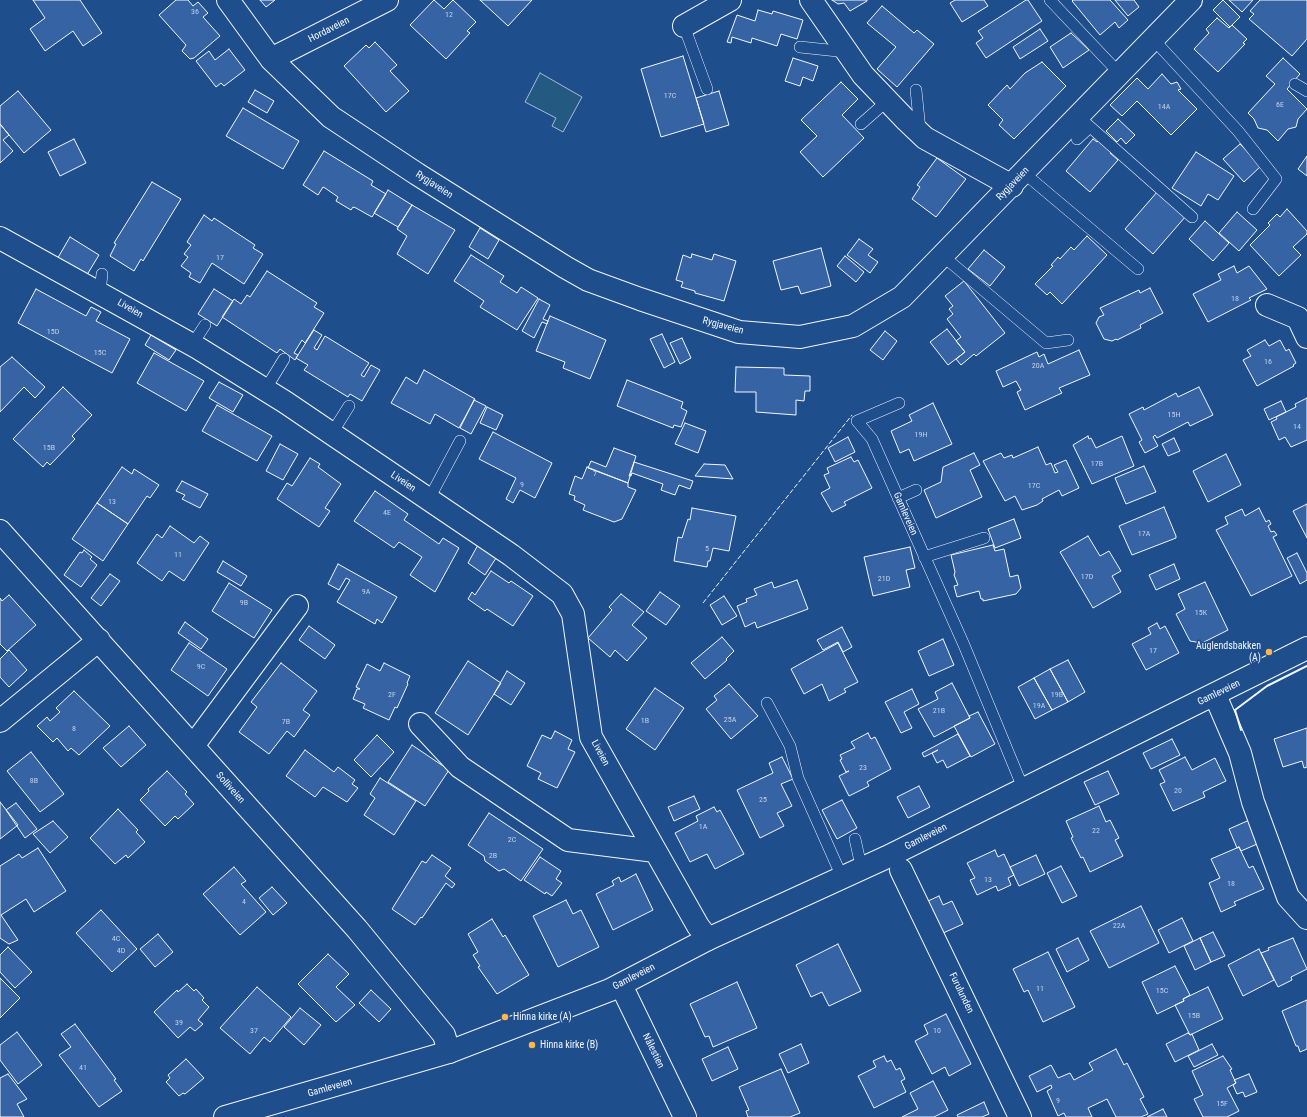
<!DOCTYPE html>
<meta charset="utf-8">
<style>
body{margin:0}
canvas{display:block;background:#1f4e8c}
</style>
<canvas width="1307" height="1117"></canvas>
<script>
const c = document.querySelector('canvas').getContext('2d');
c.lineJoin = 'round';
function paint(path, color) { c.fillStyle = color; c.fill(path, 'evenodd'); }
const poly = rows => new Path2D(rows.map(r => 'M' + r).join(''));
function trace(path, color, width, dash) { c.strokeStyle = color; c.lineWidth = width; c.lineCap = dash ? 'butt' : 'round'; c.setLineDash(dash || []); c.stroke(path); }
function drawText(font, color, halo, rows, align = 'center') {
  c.font = font + ' "Roboto Condensed",sans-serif'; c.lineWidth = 3; c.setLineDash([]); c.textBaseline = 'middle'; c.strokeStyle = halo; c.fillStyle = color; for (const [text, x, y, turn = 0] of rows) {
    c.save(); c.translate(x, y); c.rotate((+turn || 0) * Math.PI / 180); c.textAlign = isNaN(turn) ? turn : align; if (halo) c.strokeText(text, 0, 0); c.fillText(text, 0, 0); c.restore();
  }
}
const green = poly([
 [540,73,582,97,563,132,552,126,556,118,525,102,540,73]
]);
paint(green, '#245a82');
trace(green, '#a8bbd7', 1);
const building = poly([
 [33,0,80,0,102,33,83,46,73,31,45,51,30,29,45,18,33,0],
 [176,0,188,0,193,6,198,2,208,13,203,17,220,36,194,58,190,59,182,51,186,45,159,15,176,0],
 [260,0,275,0,266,7,260,0],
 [434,0,444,9,453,0,476,22,467,31,470,33,446,59,410,25,434,0],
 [480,0,532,0,508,26,480,0],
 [832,0,867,0,867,1,850,11,844,3,838,4,832,0],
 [955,0,984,0,988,6,962,22,950,3,955,0],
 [1026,0,1028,0,1042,21,986,58,976,43,983,38,978,31,1026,0],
 [1073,0,1110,0,1128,20,1119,28,1115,22,1100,35,1072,1,1073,0],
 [1115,0,1134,0,1139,7,1128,16,1115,0],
 [1223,0,1240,17,1230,27,1213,10,1223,0],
 [1229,0,1253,0,1242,12,1229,0],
 [1260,0,1307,0,1307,39,1292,56,1249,19,1254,14,1250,11,1260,0],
 [882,6,914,33,917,30,934,44,897,87,877,69,896,47,867,23,882,6],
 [758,10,772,14,773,11,803,20,797,39,781,34,777,46,752,38,751,43,732,37,731,43,727,42,737,15,755,21,758,10],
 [1217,18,1229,28,1232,25,1247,39,1243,43,1245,44,1218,72,1194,49,1209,33,1206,29,1217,18],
 [1040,29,1048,41,1020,59,1013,47,1040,29],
 [1071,33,1089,50,1063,68,1050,47,1071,33],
 [375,42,397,65,390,71,409,91,386,112,344,66,366,45,369,48,375,42],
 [229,49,245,70,224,86,221,83,216,87,196,61,209,51,215,60,229,49],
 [683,56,704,124,661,137,641,69,683,56],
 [793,58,818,66,813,81,803,77,800,86,785,81,793,58],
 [1283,58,1300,74,1287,89,1307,109,1298,119,1296,127,1288,129,1278,141,1267,130,1258,128,1254,119,1248,113,1275,84,1266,76,1283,58],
 [1042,62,1066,86,1014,139,999,125,1003,120,988,105,1007,85,1010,89,1025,73,1042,62],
 [1162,74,1171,84,1177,82,1181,89,1178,90,1197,109,1171,135,1137,101,1122,116,1110,105,1137,78,1148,89,1162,74],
 [841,82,858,99,842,115,864,138,823,177,800,152,817,136,801,120,841,82],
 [255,90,274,101,267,113,248,102,255,90],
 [18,91,51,130,24,153,0,124,0,106,18,91],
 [719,91,729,125,706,132,696,98,719,91],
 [243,108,299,141,283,169,226,136,243,108],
 [1118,119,1135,135,1126,144,1121,138,1117,142,1106,131,1118,119],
 [0,124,9,135,3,140,13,151,0,163,0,124],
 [74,139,86,163,60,176,48,152,74,139],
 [1093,139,1097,142,1100,139,1113,150,1110,153,1118,160,1090,192,1066,171,1093,139],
 [1240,144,1261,166,1244,182,1223,159,1240,144],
 [324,151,373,181,371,185,386,194,372,217,356,208,353,207,351,210,336,201,338,197,325,188,323,187,318,195,303,185,324,151],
 [1196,152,1234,176,1218,200,1208,194,1201,206,1172,188,1196,152],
 [1307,156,1307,176,1298,169,1307,156],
 [937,158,966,179,936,217,912,199,920,187,917,185,937,158],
 [152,182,181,199,143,261,141,259,134,271,110,256,116,244,114,243,152,182],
 [388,190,412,205,398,227,374,213,388,190],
 [1158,191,1186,216,1153,254,1125,229,1158,191],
 [412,205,455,230,428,274,397,254,407,236,397,229,412,205],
 [1287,209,1307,231,1307,234,1293,247,1301,255,1279,276,1250,245,1270,225,1268,223,1277,214,1280,217,1287,209],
 [1237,212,1257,230,1239,251,1219,233,1237,212],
 [204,215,212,221,214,218,255,245,253,248,263,254,244,284,212,263,200,283,189,277,191,273,181,266,188,257,184,254,191,245,187,242,204,215],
 [1205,221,1229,243,1213,261,1189,239,1205,221],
 [480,228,499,240,488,259,469,247,480,228],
 [1087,236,1107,255,1062,304,1050,292,1047,295,1035,284,1053,266,1051,265,1058,257,1060,259,1071,247,1074,250,1087,236],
 [70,237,99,255,85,278,56,261,70,237],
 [859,239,873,249,868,255,878,262,870,273,847,255,859,239],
 [821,248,831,286,801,294,798,286,781,290,773,261,821,248],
 [984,250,1005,267,990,286,968,269,984,250],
 [692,254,712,260,714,254,736,261,724,301,695,293,695,291,681,287,683,282,676,280,683,255,691,258,692,254],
 [471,255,504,276,500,282,517,293,521,287,538,298,517,330,480,307,484,301,454,281,471,255],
 [845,256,864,272,856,282,837,266,845,256],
 [1234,266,1237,273,1249,266,1267,289,1249,298,1251,300,1208,322,1193,294,1221,280,1218,274,1234,266],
 [267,271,317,303,314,307,324,313,305,343,302,340,294,353,298,355,295,360,280,349,277,353,222,317,234,299,241,304,247,295,250,297,267,271],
 [964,281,1005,333,976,356,974,354,961,365,956,359,965,352,956,341,961,337,947,319,953,314,949,309,953,306,945,296,964,281],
 [1150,288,1163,313,1140,325,1141,328,1117,340,1116,339,1112,341,1104,339,1096,323,1099,317,1104,315,1100,308,1139,290,1140,293,1150,288],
 [36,289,86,316,91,307,101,312,96,321,130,339,112,373,18,323,36,289],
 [214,289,233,301,217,326,198,314,214,289],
 [539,299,550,305,543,319,548,321,547,324,542,322,534,338,522,331,539,299],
 [550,316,606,340,590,379,563,368,565,362,536,351,550,316],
 [947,329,965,352,948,365,930,342,947,329],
 [314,330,322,335,314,348,317,350,325,336,369,363,361,375,364,377,371,365,380,370,362,401,350,394,348,397,304,370,308,365,296,358,314,330],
 [885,331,897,341,883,360,870,350,885,331],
 [662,334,675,362,664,368,650,339,662,334],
 [151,335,176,350,169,360,145,345,151,335],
 [682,338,691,358,680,364,670,343,682,338],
 [1265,340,1269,346,1280,340,1286,351,1289,349,1296,363,1293,365,1294,366,1257,386,1243,360,1251,356,1247,350,1265,340],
 [1079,350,1090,375,1059,388,1062,393,1025,410,1017,392,1021,390,1016,381,1003,387,996,371,1037,352,1039,357,1044,354,1048,364,1079,350],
 [154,353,204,381,186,411,137,383,154,353],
 [12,357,45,387,35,398,24,387,0,412,0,367,12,357],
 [736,367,784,368,784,375,810,376,810,391,805,391,804,401,796,400,796,415,756,412,756,392,735,392,736,367],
 [424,370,475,399,459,428,435,414,430,424,391,403,406,377,417,384,424,370],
 [627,380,683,402,681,408,687,411,681,427,674,425,673,428,617,406,627,380],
 [219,382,243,395,233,412,209,398,219,382],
 [63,387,92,415,72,436,75,439,50,465,47,462,43,467,13,439,63,387],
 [1199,387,1213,415,1190,426,1188,422,1157,438,1155,435,1153,437,1158,446,1145,453,1139,442,1142,440,1129,414,1143,407,1144,410,1176,393,1178,397,1199,387],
 [1307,398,1307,440,1291,447,1285,437,1279,440,1271,422,1277,419,1276,417,1296,407,1295,404,1307,398],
 [474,400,486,406,471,434,460,428,474,400],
 [1281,401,1286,412,1269,420,1264,409,1281,401],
 [933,403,952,444,914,461,909,449,900,453,891,431,912,421,909,415,933,403],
 [217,405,272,436,257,461,202,431,217,405],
 [487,407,503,415,496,430,480,423,487,407],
 [685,423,706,431,698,453,675,444,685,423],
 [493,432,552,463,535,498,520,490,513,503,506,499,516,478,479,459,493,432],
 [1088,436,1089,439,1091,438,1096,448,1122,436,1134,466,1092,484,1073,445,1088,436],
 [848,437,855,452,835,462,828,448,848,437],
 [1174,438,1180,451,1168,456,1162,444,1174,438],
 [280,444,298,454,283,480,266,471,280,444],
 [1038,447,1046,465,1051,463,1055,473,1058,472,1054,465,1066,460,1079,488,1062,496,1059,490,1042,499,1043,501,1037,505,1022,510,1015,496,1005,501,983,461,1001,453,1004,458,1012,455,1013,458,1038,447],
 [614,448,636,456,628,483,588,468,591,461,606,467,614,448],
 [974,453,980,465,970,470,982,497,936,518,924,490,941,482,943,467,974,453],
 [1226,454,1241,485,1208,502,1193,471,1226,454],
 [851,457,854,462,858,460,872,488,844,502,846,505,832,512,821,493,830,488,824,475,829,473,827,468,851,457],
 [310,458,320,464,318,467,341,484,325,508,330,511,319,527,277,499,287,483,292,486,310,458],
 [634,462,693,481,690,489,679,485,675,495,661,490,663,484,632,473,631,476,629,476,634,462],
 [704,464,725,465,733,479,695,476,704,464],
 [1144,466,1156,492,1126,504,1115,478,1144,466],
 [122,467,132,474,134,469,159,485,150,498,147,496,128,524,97,503,122,467],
 [587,467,628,483,628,487,636,490,622,519,614,522,583,510,585,505,574,500,575,496,569,494,575,476,582,479,587,467],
 [182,481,208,494,200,508,182,499,185,495,176,491,182,481],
 [375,491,408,514,404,520,439,544,443,538,459,548,435,592,410,575,422,557,399,542,394,548,354,521,375,491],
 [97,503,128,524,103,561,72,539,97,503],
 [1307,504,1307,538,1293,511,1307,504],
 [1164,507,1176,536,1176,538,1132,555,1119,526,1164,507],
 [692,508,736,516,729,551,713,548,710,561,708,561,707,567,674,561,678,537,682,538,688,519,690,520,692,508],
 [1259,508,1266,522,1269,520,1271,524,1268,526,1271,532,1274,531,1277,535,1273,537,1292,576,1251,596,1216,530,1228,524,1225,517,1242,509,1245,516,1259,508],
 [1014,519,1021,538,995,548,988,529,1014,519],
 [170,526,194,543,200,536,209,543,184,581,169,571,162,581,137,563,157,534,162,538,170,526],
 [1088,536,1100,556,1109,551,1121,571,1112,576,1121,592,1093,608,1060,552,1088,536],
 [479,543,498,555,485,575,468,563,479,543],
 [993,545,995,551,1004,549,1010,577,1018,575,1021,588,1016,594,983,601,983,599,981,599,979,591,957,597,954,586,958,585,954,575,955,572,951,555,993,545],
 [910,547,915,568,906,570,910,587,873,596,864,557,910,547],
 [84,550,92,557,90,559,97,565,81,587,64,575,80,552,82,553,84,550],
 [1297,553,1307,573,1307,580,1300,584,1287,558,1297,553],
 [223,561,247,576,241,586,217,572,223,561],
 [338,564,397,597,382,623,377,619,375,624,337,602,350,580,346,578,339,590,328,584,338,564],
 [1174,564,1180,579,1156,590,1149,575,1174,564],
 [491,571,509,583,511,581,533,596,513,626,487,609,485,611,468,599,472,592,475,595,491,571],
 [110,574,120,581,101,606,91,598,110,574],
 [797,580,808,609,757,628,755,622,745,627,737,606,747,602,746,599,757,595,754,589,772,582,774,588,797,580],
 [1205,582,1228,630,1202,643,1190,641,1176,614,1185,609,1178,594,1205,582],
 [229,583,272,610,254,638,212,611,229,583],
 [660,592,680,606,666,625,646,611,660,592],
 [621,594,644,612,632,625,647,638,627,661,615,650,610,657,588,638,612,610,609,607,621,594],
 [9,595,36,625,7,651,0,644,0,598,2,601,9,595],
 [724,596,737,616,722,625,710,605,724,596],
 [185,622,208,639,201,649,178,633,185,622],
 [1157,623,1160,629,1165,626,1179,653,1146,670,1132,644,1151,634,1148,628,1157,623],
 [309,626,335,645,325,659,299,640,309,626],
 [842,627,852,647,843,652,838,642,823,650,817,640,842,627],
 [722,637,734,651,726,659,727,660,705,679,691,663,722,637],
 [943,639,954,665,929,676,918,651,943,639],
 [189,643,227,669,208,696,171,670,189,643],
 [838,643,858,682,844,689,846,692,829,701,822,684,804,694,791,669,838,643],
 [9,650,27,670,9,687,0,677,0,659,9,650],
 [1068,660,1085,692,1068,702,1050,669,1068,660],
 [468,661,501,683,468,735,435,713,468,661],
 [281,663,317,691,303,710,310,715,294,737,287,731,269,754,239,732,257,707,251,702,281,663],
 [384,663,410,676,407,683,408,684,397,708,395,707,389,720,363,708,365,704,353,699,357,689,360,689,356,687,367,664,380,671,384,663],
 [1050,669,1068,702,1052,710,1034,678,1050,669],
 [507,671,525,683,511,705,494,694,507,671],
 [1034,678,1052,710,1035,719,1018,687,1034,678],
 [952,683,970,718,934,737,918,709,938,699,935,692,952,683],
 [729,684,758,716,731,739,706,709,717,700,714,696,729,684],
 [655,688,684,708,655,750,626,729,655,688],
 [912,689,919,704,904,712,912,728,901,733,885,702,912,689],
 [74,691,110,726,79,755,71,748,68,751,57,738,53,742,37,726,47,717,50,721,60,712,56,708,74,691],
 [978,712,995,744,971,757,954,726,970,718,969,716,978,712],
 [129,726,146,745,121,767,103,748,129,726],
 [1307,728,1307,767,1304,768,1302,761,1283,767,1274,739,1307,728],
 [555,731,572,740,568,749,575,752,557,788,538,779,541,773,527,766,542,735,551,739,555,731],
 [868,733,871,739,875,737,891,769,867,782,869,786,849,796,839,776,849,771,846,772,840,760,842,759,840,755,855,748,851,742,868,733],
 [958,734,970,756,947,768,943,760,937,763,932,753,938,750,924,757,922,753,958,734],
 [377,735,394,752,371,777,354,760,377,735],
 [1172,739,1180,755,1151,769,1143,753,1172,739],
 [412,745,449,770,425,806,388,782,412,745],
 [305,750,334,772,338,767,355,780,352,784,358,788,347,802,323,787,315,797,286,776,305,750],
 [31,752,64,794,40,812,7,771,31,752],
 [782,757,793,779,781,784,792,806,777,813,784,826,760,838,737,790,773,773,769,763,782,757],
 [1185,757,1192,770,1215,758,1226,781,1203,792,1205,797,1173,811,1160,784,1165,782,1159,770,1185,757],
 [167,771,187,792,185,794,194,804,178,819,175,816,165,826,140,800,149,791,148,789,167,771],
 [1108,771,1119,794,1095,805,1084,782,1108,771],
 [380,778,416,801,394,835,364,815,375,798,370,794,380,778],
 [919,786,930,807,908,818,897,797,919,786],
 [694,796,700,809,674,821,668,807,694,796],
 [842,800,857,828,837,839,822,810,842,800],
 [0,802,18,825,0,839,0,802],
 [16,803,37,829,25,838,6,810,16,803],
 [1099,806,1106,822,1110,820,1119,838,1115,840,1123,856,1090,872,1083,857,1081,858,1071,838,1073,837,1066,821,1099,806],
 [714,807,717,812,720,810,744,854,715,869,707,854,690,862,675,833,698,821,696,816,714,807],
 [118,809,138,830,136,832,145,842,128,858,126,855,115,864,90,838,118,809],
 [489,813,543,849,521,881,504,869,499,871,485,861,484,856,468,845,489,813],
 [1254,818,1264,841,1241,851,1239,847,1237,848,1229,829,1254,818],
 [53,821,68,837,50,853,33,834,53,821],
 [1239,847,1249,868,1253,866,1264,889,1234,902,1236,905,1221,912,1209,883,1220,878,1211,859,1239,847],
 [38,848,66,891,34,912,26,899,1,915,18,940,9,944,0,938,0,866,19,854,22,858,38,848],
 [995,850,998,857,1004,854,1010,867,1014,875,1008,878,1011,885,998,891,996,886,977,895,970,880,975,878,967,863,995,850],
 [432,855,451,868,445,876,455,884,452,888,446,883,422,918,421,917,415,925,392,909,422,861,426,863,432,855],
 [1036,855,1045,874,1019,886,1010,867,1036,855],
 [540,857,561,871,556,879,562,883,552,896,546,892,545,894,524,880,540,857],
 [1061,866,1077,896,1062,903,1047,873,1061,866],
 [234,867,246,881,241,884,266,912,240,935,203,894,234,867],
 [636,874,653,910,613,930,596,894,614,885,612,881,619,877,621,882,636,874],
 [272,887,287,903,273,915,259,898,272,887],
 [939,896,943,905,952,901,963,924,941,934,928,901,939,896],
 [566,900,573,914,581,910,599,947,558,967,533,916,566,900],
 [1141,906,1159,943,1109,968,1090,931,1141,906],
 [101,910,137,949,112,972,76,933,101,910],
 [1182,918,1193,941,1169,953,1158,930,1182,918],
 [492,919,503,937,505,935,529,975,497,994,478,967,480,966,473,955,478,952,468,934,492,919],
 [1213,932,1225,956,1211,962,1200,938,1213,932],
 [158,934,173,952,155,967,140,949,158,934],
 [1078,938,1089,960,1067,972,1056,949,1078,938],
 [1200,938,1211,962,1195,970,1184,946,1200,938],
 [1293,938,1307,969,1291,977,1292,980,1278,987,1261,953,1269,950,1268,948,1293,938],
 [838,944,861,991,829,1006,822,992,811,997,796,965,838,944],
 [8,947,32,972,15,988,0,972,0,955,8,947],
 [1259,949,1274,980,1243,996,1228,965,1259,949],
 [1048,952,1075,1007,1043,1022,1028,990,1024,992,1013,969,1048,952],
 [328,954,349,974,336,987,355,1005,336,1022,298,984,328,954],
 [1175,966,1190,995,1183,999,1184,1001,1157,1014,1142,982,1175,966],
 [0,978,20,998,0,1018,0,978],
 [737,982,757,1028,713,1047,709,1036,705,1037,690,1004,737,982],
 [187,984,194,991,196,989,204,998,202,1000,209,1007,198,1020,203,1024,195,1031,190,1027,178,1038,154,1012,177,990,178,992,187,984],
 [257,987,291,1017,270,1042,264,1037,250,1054,220,1028,257,987],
 [1208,987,1223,1019,1190,1035,1175,1005,1184,1001,1183,999,1208,987],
 [371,990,391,1009,379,1022,359,1003,371,990],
 [1307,1000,1307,1049,1300,1052,1298,1046,1296,1046,1282,1011,1307,1000],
 [300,1008,321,1025,304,1045,284,1027,300,1008],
 [946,1014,971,1064,949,1076,945,1067,932,1074,915,1041,928,1034,924,1025,946,1014],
 [75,1024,116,1079,114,1080,122,1091,99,1107,59,1055,71,1047,61,1034,75,1024],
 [17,1032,42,1065,18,1084,0,1060,0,1045,17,1032],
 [1188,1033,1190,1035,1192,1034,1199,1050,1175,1062,1166,1044,1188,1033],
 [801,1044,809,1063,788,1073,779,1054,801,1044],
 [1212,1044,1218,1055,1194,1067,1188,1056,1212,1044],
 [728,1047,738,1069,712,1081,702,1059,728,1047],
 [1116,1049,1124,1065,1127,1063,1144,1097,1140,1099,1148,1114,1141,1117,1116,1117,1107,1099,1088,1108,1092,1117,1066,1117,1064,1113,1058,1116,1047,1091,1052,1088,1051,1085,1037,1092,1029,1076,1051,1065,1058,1078,1070,1073,1074,1080,1093,1070,1089,1063,1116,1049],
 [884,1056,887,1062,891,1060,896,1070,900,1068,905,1079,901,1081,906,1092,874,1108,858,1076,876,1067,873,1061,884,1056],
 [1223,1056,1232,1069,1230,1070,1236,1083,1227,1088,1239,1111,1227,1117,1203,1117,1194,1099,1203,1095,1192,1071,1223,1056],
 [186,1059,204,1078,185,1094,183,1093,179,1096,166,1082,170,1078,168,1075,186,1059],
 [781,1069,800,1113,790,1117,748,1117,746,1111,749,1110,739,1087,781,1069],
 [8,1074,27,1099,17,1104,24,1117,0,1117,0,1078,8,1074],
 [1249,1074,1257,1092,1245,1097,1243,1092,1237,1094,1233,1085,1236,1083,1234,1080,1249,1074],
 [933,1081,948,1110,934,1117,902,1117,918,1109,910,1093,933,1081],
 [984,1102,989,1114,982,1117,958,1117,957,1115,984,1102],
 [1163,1109,1167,1117,1147,1117,1163,1109]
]);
paint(building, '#3563a3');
trace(building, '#f2f6ff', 1);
const lane = poly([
 [1050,0,1120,74],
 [684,26,707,89],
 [1154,40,1238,131,1276,179,1253,209],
 [800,47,847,52],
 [1295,84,1307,91],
 [916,90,920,130],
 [1079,117,1192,217],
 [861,124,887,101],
 [1077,139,1090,127],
 [1024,173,1138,269],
 [943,256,1046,343,1068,340],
 [100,292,102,274],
 [192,345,205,325],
 [265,390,284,359],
 [899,403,857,421,872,439,964,645,1023,788],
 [332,433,349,406],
 [898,498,916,490],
 [429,499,460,441],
 [924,557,984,538],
 [767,703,790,746,798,778,842,877],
 [855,839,859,857,864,868]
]);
const street = poly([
 [228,0,271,59,331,117,417,174,565,267,588,280,640,299,739,332,800,337,853,326,902,297,1191,0],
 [811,0,863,75,905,119,925,138,1012,186],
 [684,26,730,0],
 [271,59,387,0],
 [0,238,198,348,285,402,511,555,562,594,573,614,591,737,698,926,708,939],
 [1267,305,1298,318,1307,337],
 [0,531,357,929,444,1035,449,1052],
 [1215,695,1240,753,1253,802,1288,897,1307,918],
 [0,721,99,640],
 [420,724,460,767,568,840,655,851],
 [193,746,297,606],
 [901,870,1020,1117],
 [621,985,685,1117]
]);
const secondary = poly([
 [225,1117,449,1052,610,990,708,939,887,857,1307,648]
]);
trace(lane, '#f2f6ff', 12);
trace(street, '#f2f6ff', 24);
trace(secondary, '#f2f6ff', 24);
trace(lane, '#1f4e8c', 11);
trace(street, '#1f4e8c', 22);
trace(secondary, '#1f4e8c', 22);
trace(poly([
 [703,603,852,415]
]), '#f2f6ff', 1, [5, 2]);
trace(poly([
 [1241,730,1235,710,1267,686,1307,666]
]), '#f2f6ff', 2);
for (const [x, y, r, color] of [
 [1269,652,4,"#ffb74d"],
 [505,1017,4,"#ffb74d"],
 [532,1045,4,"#ffb74d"]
]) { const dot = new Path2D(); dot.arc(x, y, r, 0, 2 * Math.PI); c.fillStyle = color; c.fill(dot); trace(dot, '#1f4e8c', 1.5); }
drawText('8px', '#c3d1e8', null, [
 ["36",195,12],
 ["12",449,15],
 ["17C",670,96],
 ["6E",1280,105],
 ["14A",1164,107],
 ["17",220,258],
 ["18",1235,299],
 ["15D",53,332],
 ["15C",100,353],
 ["16",1268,362],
 ["20A",1038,366],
 ["15H",1174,415],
 ["14",1297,427],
 ["19H",921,435],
 ["15B",49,448],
 ["17B",1097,464],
 ["7",595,474],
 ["9",522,485],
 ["17C",1034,486],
 ["13",112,502],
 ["4E",387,513],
 ["17A",1144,534],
 ["5",707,549],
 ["11",178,555],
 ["17D",1087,577],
 ["21D",884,579],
 ["9A",366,592],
 ["9B",244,603],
 ["15K",1201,613],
 ["17",1153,651],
 ["9C",201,667],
 ["2F",392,695],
 ["19B",1057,695],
 ["19A",1039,706],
 ["21B",939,711],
 ["25A",730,720],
 ["1B",645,721],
 ["7B",286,722],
 ["8",74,729],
 ["23",863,768],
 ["8B",34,781],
 ["20",1178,791],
 ["25",763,800],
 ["1A",703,827],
 ["22",1096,831],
 ["2C",512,840],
 ["2B",493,856],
 ["13",988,880],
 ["18",1231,884],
 ["4",244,902],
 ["22A",1119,926],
 ["4C",116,939],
 ["4D",121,951],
 ["11",1040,989],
 ["15C",1162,991],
 ["15B",1194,1016],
 ["39",179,1023],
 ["37",254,1031],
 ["10",937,1031],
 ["41",83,1068],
 ["9",1058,1101],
 ["15F",1222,1104]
]);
drawText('10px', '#f2f6ff', '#1f4e8c', [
 ["Hordaveien",329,30,-27],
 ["Rygjaveien",1013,184,-46],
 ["Rygjaveien",434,185,33],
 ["Liveien",130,309,30],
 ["Rygjaveien",723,326,15],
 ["Liveien",403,482,34],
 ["Gamleveien",905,514,66],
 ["Gamleveien",1219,693,-26],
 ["Liveien",600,753,62],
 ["Solliveien",230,788,48],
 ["Gamleveien",926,837,-27],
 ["Gamleveien",634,977,-27],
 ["Furulunden",961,993,64],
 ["Nålestien",653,1051,64],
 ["Gamleveien",330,1088,-16]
]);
drawText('10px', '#f2f6ff', '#1f4e8c', [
 ["Auglendsbakken",1261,646,"right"],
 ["(A)",1261,658,"right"],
 ["Hinna kirke (A)",513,1017],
 ["Hinna kirke (B)",540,1045]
], 'left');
</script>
